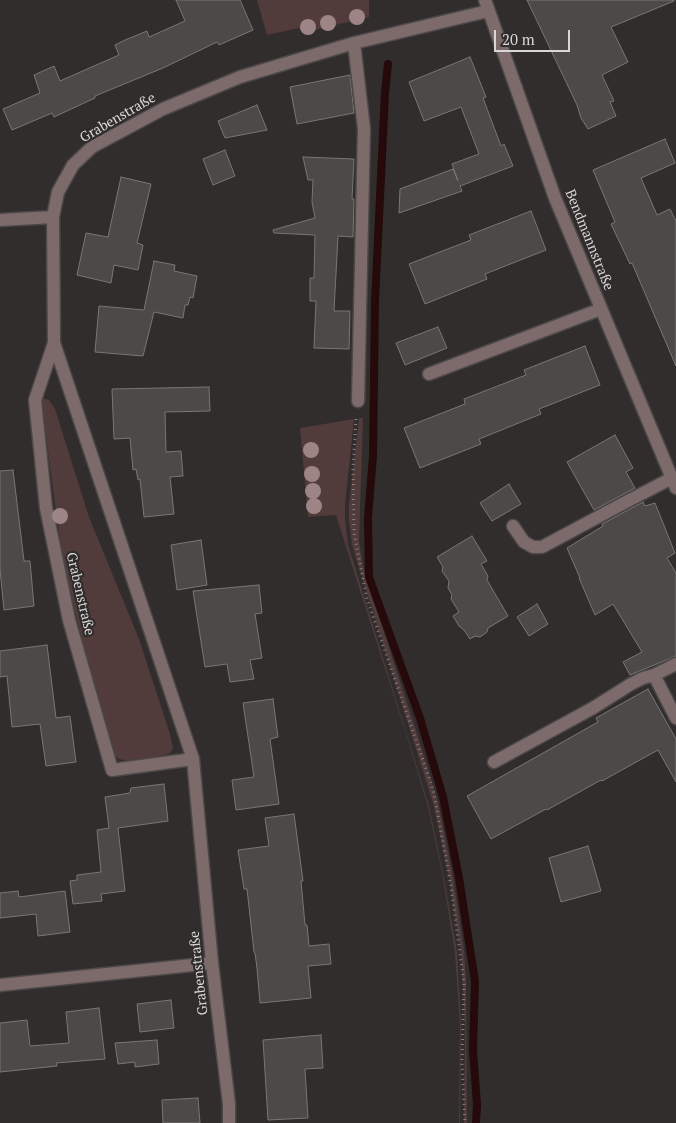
<!DOCTYPE html>
<meta charset="utf-8">
<style>
body{margin:0}
#map{position:relative;width:676px;height:1123px;overflow:hidden;background:#312d2d;font-family:"PT Serif",serif}
canvas{display:block}
.scale{position:absolute;left:494px;top:30px;width:76px;height:22px;box-sizing:border-box;border:2px solid #d9d7d6;border-top:0;padding-left:6px;font-size:15px;line-height:18px;white-space:nowrap;color:#d9d7d6;-webkit-text-stroke:4px #312d2d;paint-order:stroke}
</style>
<div id="map">
<canvas width="676" height="1123"></canvas>
<div class="scale">20 m</div>
</div>
<script>
const c = document.querySelector('canvas').getContext('2d');
c.lineJoin = 'round';
function paint(path, color) { c.fillStyle = color; c.fill(path, 'evenodd'); }
const poly = rows => new Path2D(rows.map(r => 'M' + r).join(''));
function trace(path, color, width, dash) { c.strokeStyle = color; c.lineWidth = width; c.lineCap = dash ? 'butt' : 'round'; c.setLineDash(dash || []); c.stroke(path); }
function drawText(font, color, halo, rows, align = 'center') {
  c.font = font + ' "PT Serif",serif'; c.lineWidth = 4.5; c.setLineDash([]); c.textBaseline = 'middle'; c.strokeStyle = halo; c.fillStyle = color; for (const [text, x, y, turn = 0] of rows) {
    c.save(); c.translate(x, y); c.rotate((+turn || 0) * Math.PI / 180); c.textAlign = isNaN(turn) ? turn : align; if (halo) c.strokeText(text, 0, 0); c.fillText(text, 0, 0); c.restore();
  }
}
paint(poly([
 [257,0,369,0,369,17,302,33,299,28,267,35],
 [42,398,49,400,55,409,89,517,139,639,170,734,173,748,170,753,168,754,146,760,131,761,124,760,119,759,115,756,111,745,98,700,99,700,95,688,94,687,67,579,62,554,48,452],
 [359,418,363,418,359,540,361,554,364,571,416,730,438,802,453,877,464,950,466,978,467,1123,464,1123,465,1024,461,952,449,877,434,806,352,545,349,520,349,505],
 [354,419,345,505,345,520,348,545,429,806,444,878,457,952,461,1025,460,1123,459,1123,460,1026,455,953,443,877,428,807,407,737,336,515,308,517,300,428]
]), '#513b3b');
trace(poly([
 [388,64,385,93,375,302,373,456,368,518,369,577,420,718,443,797,459,878,475,981,473,1050,477,1105,476,1123]
]), '#26090b', 8);
const building = poly([
 [176,0,240,0,253,30,219,45,217,42,163,68,95,96,95,98,54,117,52,113,12,130,3,109,40,93,34,75,54,66,60,81,119,55,115,45,125,40,147,31,149,37,185,21,176,0],
 [527,0,674,0,674,1,611,27,628,62,602,75,614,101,610,102,616,116,588,129,581,118,577,105,527,0],
 [470,57,486,97,483,98,501,146,504,144,513,166,460,186,462,191,399,213,400,189,453,169,458,181,452,164,479,154,461,107,424,121,409,82,470,57],
 [350,75,354,113,297,124,290,87,350,75],
 [257,105,267,130,225,138,218,121,257,105],
 [665,139,675,163,641,178,657,215,670,209,676,221,676,366,632,263,630,264,611,224,615,222,593,170,665,139],
 [225,150,235,176,213,185,203,159,225,150],
 [303,157,354,159,352,199,354,199,353,237,338,236,334,311,350,311,349,349,314,348,316,301,310,301,310,278,314,278,315,235,274,233,273,230,315,218,312,202,313,180,308,180,303,157],
 [121,177,151,184,137,243,143,245,138,270,114,265,111,283,77,275,86,233,108,237,121,177],
 [531,211,546,250,485,274,487,279,425,304,409,264,471,240,469,235,531,211],
 [154,261,175,265,174,271,197,276,193,298,190,297,188,305,185,305,183,318,154,312,143,356,95,352,99,306,144,310,154,261],
 [438,327,447,348,405,365,396,343,438,327],
 [585,346,600,385,539,409,541,414,479,439,481,444,420,468,404,428,465,404,464,399,526,375,524,370,585,346],
 [209,387,210,411,165,412,166,452,181,451,183,476,170,477,174,514,144,517,140,479,138,480,136,469,133,470,130,438,114,439,112,389,209,387],
 [615,435,633,468,626,472,635,488,594,510,567,462,615,435],
 [13,470,24,561,30,561,34,606,4,610,0,569,0,471,13,470],
 [509,484,521,504,492,521,480,503,509,484],
 [643,502,645,506,655,503,675,553,667,558,676,573,676,656,630,675,623,662,642,652,613,604,595,615,579,578,580,578,567,548,603,526,602,524,643,502],
 [472,536,487,561,481,564,488,576,487,580,508,616,488,628,487,632,480,637,475,636,470,639,464,630,459,626,453,616,459,612,451,599,452,595,448,588,449,581,442,571,443,567,437,557,472,536],
 [201,540,207,585,177,590,171,545,201,540],
 [259,585,262,613,255,614,262,658,250,660,254,679,230,682,227,664,205,667,193,591,259,585],
 [537,604,548,624,529,636,517,617,537,604],
 [47,645,56,718,70,716,76,762,46,766,40,724,12,727,7,676,0,677,0,651,47,645],
 [648,689,676,739,676,782,658,750,602,781,601,780,547,810,546,809,491,839,467,796,598,722,596,718,648,689],
 [273,699,278,737,270,739,279,804,236,810,232,780,254,777,243,703,273,699],
 [164,784,168,821,118,828,125,891,101,894,102,901,73,904,70,881,77,880,77,875,101,872,97,830,109,828,105,797,130,793,131,788,164,784],
 [294,814,303,881,301,881,305,925,307,925,309,946,329,944,331,964,308,966,311,998,260,1003,257,968,255,953,254,952,247,889,244,889,238,850,269,846,265,818,294,814],
 [588,846,601,891,561,902,549,858,588,846],
 [18,891,19,897,65,891,70,932,38,936,36,914,0,918,0,893,18,891],
 [171,1000,174,1028,140,1032,137,1004,171,1000],
 [99,1008,105,1059,56,1063,57,1066,0,1072,0,1023,27,1020,30,1046,69,1043,66,1012,99,1008],
 [321,1035,323,1068,305,1069,308,1118,268,1120,263,1040,321,1035],
 [157,1040,159,1064,135,1067,135,1062,118,1064,115,1043,157,1040],
 [198,1098,200,1123,163,1123,162,1100,198,1098]
]);
paint(building, '#4d4949');
trace(building, '#7b7676', 1);
const minor = poly([
 [485,0,555,198,676,488],
 [354,43,364,129,358,401],
 [0,220,53,217],
 [54,343,35,400,46,508,69,620,112,770,193,759],
 [429,374,601,309],
 [513,526,524,542,533,547,542,547,624,503,672,478],
 [676,664,654,675,676,718],
 [494,762,593,708,631,684,643,678,654,675],
 [0,985,212,963],
 [229,1123,229,1104,212,963,193,759,54,343,53,217,58,192,73,165,92,147,163,109,240,77,354,43,488,11]
]);
trace(minor, '#4c4848', 15);
trace(poly([
 [356,419,353,468,354,533,367,599,433,789,451,886,464,983,462,1062,465,1123]
]), '#848180', 3, [1, 4]);
trace(minor, '#7d6b6b', 12);
c.fillStyle = '#9e8585';
for (const [x, y] of [
 [357,17],
 [328,23],
 [308,27],
 [311,450],
 [312,474],
 [313,491],
 [314,506],
 [60,516]
]) { c.beginPath(); c.arc(x, y, 8, 0, 2 * Math.PI); c.fill(); }
drawText('14px', '#d9d7d6', '#312d2d', [
 ["Grabenstraße",118,118,-30],
 ["Bendmannstraße",589,240,68],
 ["Grabenstraße",80,594,77],
 ["Grabenstraße",199,973,-96]
]);
</script>
